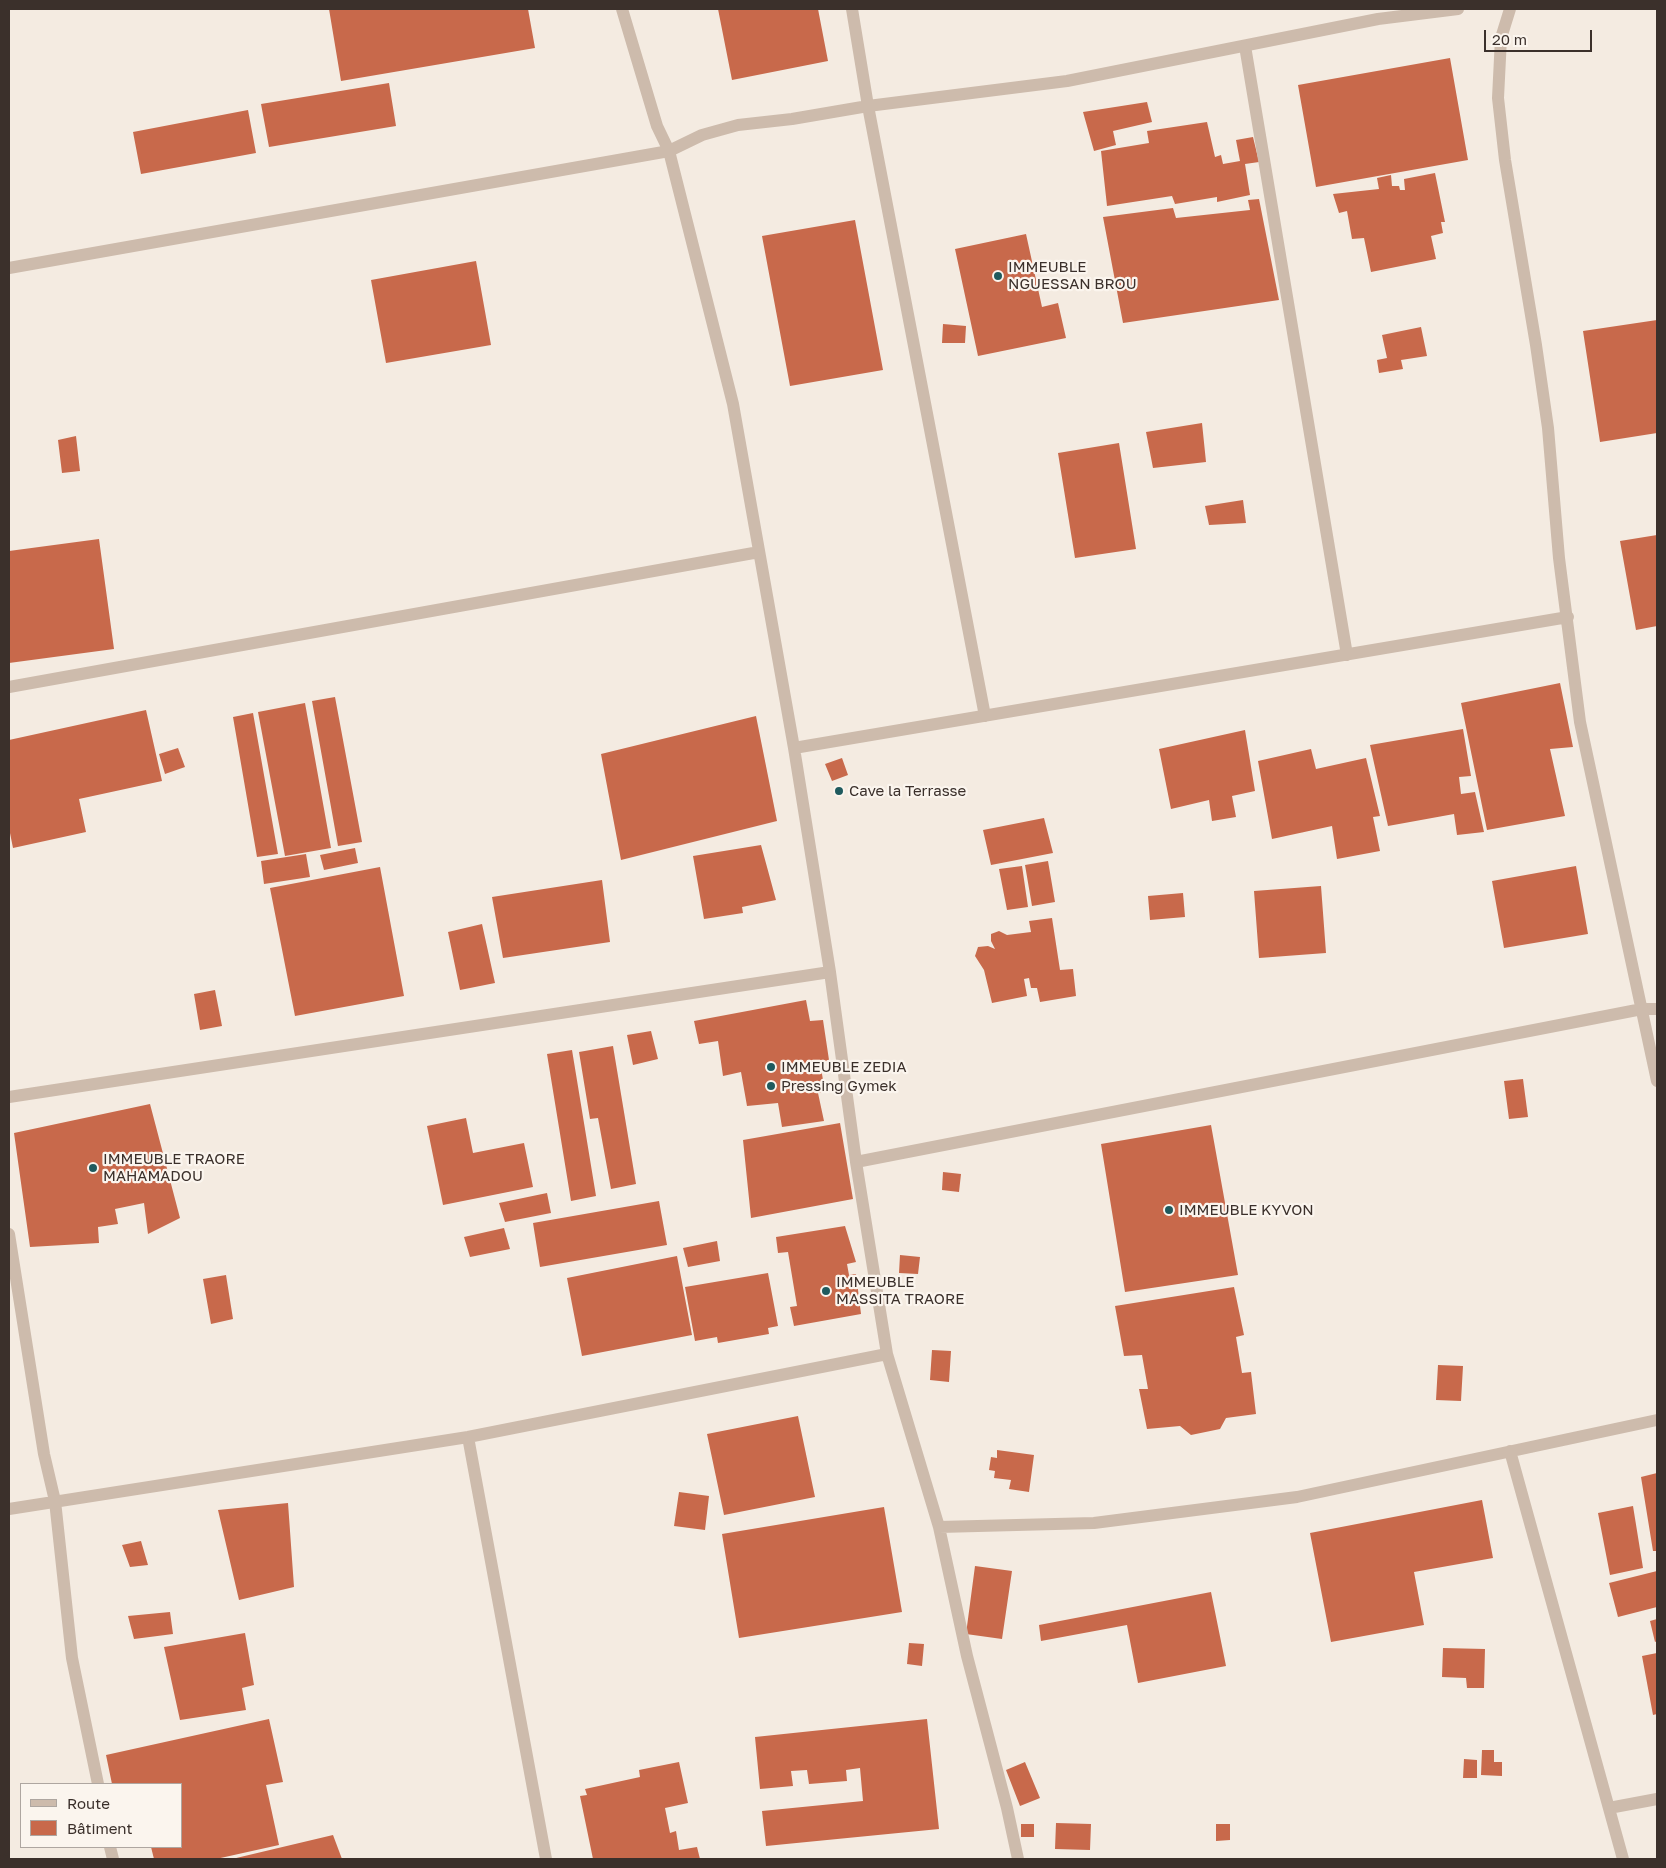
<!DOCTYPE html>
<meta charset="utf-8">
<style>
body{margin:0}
#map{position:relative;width:1666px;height:1868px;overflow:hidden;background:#f4ebe1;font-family:"Golos Text",sans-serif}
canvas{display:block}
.frame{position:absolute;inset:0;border:10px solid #3b302b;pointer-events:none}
.legend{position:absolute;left:20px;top:1783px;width:162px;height:65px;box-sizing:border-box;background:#fbf5ee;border:1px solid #aea6a0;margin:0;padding:6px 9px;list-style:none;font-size:15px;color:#3b302b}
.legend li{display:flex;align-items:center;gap:10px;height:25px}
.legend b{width:25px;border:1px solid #aea6a0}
.scale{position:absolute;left:1484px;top:30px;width:108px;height:22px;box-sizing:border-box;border:2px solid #3b302b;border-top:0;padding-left:6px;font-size:15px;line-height:18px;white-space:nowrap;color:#3b302b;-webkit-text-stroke:4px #fbf5ee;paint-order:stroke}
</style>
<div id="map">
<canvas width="1666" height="1868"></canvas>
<div class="frame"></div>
<ul class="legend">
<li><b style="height:6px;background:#cdbbac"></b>Route</li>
<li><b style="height:14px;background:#c8694b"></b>Bâtiment</li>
</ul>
<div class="scale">20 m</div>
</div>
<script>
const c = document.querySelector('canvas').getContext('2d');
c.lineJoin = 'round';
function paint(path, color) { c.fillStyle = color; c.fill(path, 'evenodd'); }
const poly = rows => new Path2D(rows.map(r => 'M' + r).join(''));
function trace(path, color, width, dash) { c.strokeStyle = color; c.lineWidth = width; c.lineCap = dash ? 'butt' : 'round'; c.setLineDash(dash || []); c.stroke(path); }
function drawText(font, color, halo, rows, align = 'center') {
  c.font = font + ' "Golos Text",sans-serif'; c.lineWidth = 4.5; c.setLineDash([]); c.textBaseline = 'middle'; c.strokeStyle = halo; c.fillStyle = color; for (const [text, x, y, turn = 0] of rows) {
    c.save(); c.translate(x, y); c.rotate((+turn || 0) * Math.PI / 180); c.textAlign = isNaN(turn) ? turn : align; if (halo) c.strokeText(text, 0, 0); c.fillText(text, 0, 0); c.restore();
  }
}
paint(poly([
 [329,9,528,9,535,48,341,81],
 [718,9,818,9,828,61,732,80],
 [1450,58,1468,160,1316,187,1298,85],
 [389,83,396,126,269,147,261,104],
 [1147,102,1152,122,1113,131,1116,145,1094,151,1083,112],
 [248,110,256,153,141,174,133,132],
 [1207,122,1215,157,1221,155,1223,164,1240,161,1236,140,1253,137,1259,162,1245,164,1250,195,1217,202,1217,197,1175,204,1172,196,1107,206,1101,151,1149,143,1147,131],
 [1435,173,1445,222,1441,222,1443,233,1431,236,1436,259,1371,272,1364,238,1352,239,1347,211,1339,213,1333,194,1379,189,1377,178,1391,175,1392,186,1399,186,1400,190,1405,190,1404,179],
 [1259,199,1279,300,1123,323,1103,217,1173,208,1176,218,1250,210,1248,200],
 [855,220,883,370,790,386,762,236],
 [1026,234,1042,307,1058,303,1066,338,978,356,955,249],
 [476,261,491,345,386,363,371,280],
 [1657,320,1657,433,1600,442,1583,331],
 [943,324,966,326,965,343,942,343],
 [1421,327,1427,356,1401,360,1403,369,1379,373,1377,360,1387,358,1382,335],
 [1202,423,1206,462,1153,468,1146,432],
 [76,436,80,471,62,473,58,440],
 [1119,443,1136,549,1075,558,1058,453],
 [1243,500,1246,523,1209,525,1205,506],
 [1657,535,1657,626,1636,630,1620,541],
 [99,539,114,649,9,663,9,551],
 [1560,683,1573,747,1550,749,1565,816,1487,830,1461,703],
 [335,697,362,842,338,846,312,701],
 [305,703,331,848,285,856,258,712],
 [146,710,162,781,79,799,86,832,13,848,9,828,9,740],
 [253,713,278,854,257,857,233,717],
 [756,716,777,821,621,860,601,754],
 [1463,729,1471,776,1459,777,1461,794,1475,792,1484,832,1457,835,1454,814,1388,826,1370,745],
 [1245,730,1255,791,1232,796,1236,817,1212,821,1209,800,1171,809,1159,749],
 [178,748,185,767,165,774,159,754],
 [1311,749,1316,769,1366,758,1380,816,1373,817,1380,851,1337,859,1332,826,1272,839,1258,761],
 [842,758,848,775,832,781,825,764],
 [1044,818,1053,853,991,865,983,830],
 [761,845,776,900,742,907,743,913,704,919,693,856],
 [355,848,358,863,324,870,320,855],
 [306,854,310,877,264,884,261,861],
 [1048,861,1055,902,1032,906,1025,865],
 [1022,866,1028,907,1007,910,999,869],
 [1576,866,1588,934,1504,948,1492,881],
 [380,867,404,996,295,1016,270,888],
 [602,880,610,942,503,958,492,897],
 [1321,886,1326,953,1259,958,1254,891],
 [1183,893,1185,917,1150,920,1148,896],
 [1052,918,1060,970,1073,969,1076,996,1040,1002,1037,988,1031,988,1029,978,1024,979,1027,996,992,1003,984,970,975,956,978,947,988,946,995,949,991,941,991,934,999,931,1007,935,1031,932,1029,921],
 [482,924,495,983,460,990,448,932],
 [215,990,222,1026,200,1030,194,994],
 [806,1000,810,1021,823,1020,829,1060,820,1062,825,1092,818,1093,824,1121,782,1127,778,1103,747,1106,741,1072,723,1076,718,1041,699,1044,694,1021],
 [651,1031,658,1059,633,1065,627,1035],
 [613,1046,636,1184,611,1189,598,1118,590,1119,579,1052],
 [572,1050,596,1196,571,1201,547,1054],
 [1523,1079,1528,1117,1509,1119,1504,1081],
 [150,1104,180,1218,148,1234,144,1203,115,1209,118,1224,98,1227,99,1243,30,1247,14,1133],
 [466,1118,473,1153,524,1143,533,1187,443,1205,427,1126],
 [840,1123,853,1199,751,1218,743,1140],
 [1211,1125,1238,1275,1125,1292,1101,1144],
 [943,1172,961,1174,959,1192,942,1190],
 [547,1193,551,1213,505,1222,499,1203],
 [659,1201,667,1245,540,1267,533,1223],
 [845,1226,856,1262,847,1264,849,1275,856,1274,861,1314,794,1326,790,1307,797,1306,788,1252,778,1253,776,1237],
 [504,1228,510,1249,470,1257,464,1237],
 [717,1241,720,1261,688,1267,683,1248],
 [900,1255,920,1257,918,1274,899,1273],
 [677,1256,692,1335,582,1356,567,1278],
 [768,1273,778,1326,768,1328,769,1334,718,1343,717,1337,695,1341,685,1287],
 [226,1275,233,1319,211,1324,203,1279],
 [1234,1287,1244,1335,1236,1337,1242,1373,1251,1372,1256,1414,1226,1418,1220,1429,1191,1435,1180,1426,1147,1429,1139,1389,1148,1389,1142,1355,1124,1356,1115,1306],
 [932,1350,951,1351,949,1382,930,1380],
 [1438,1365,1463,1366,1461,1401,1436,1400],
 [798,1416,815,1497,724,1515,707,1434],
 [997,1450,1034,1455,1029,1492,1009,1489,1011,1480,994,1478,995,1471,989,1470,991,1457,997,1458],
 [1657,1473,1657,1551,1653,1551,1641,1477],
 [679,1492,709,1496,705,1530,674,1526],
 [1482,1500,1493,1558,1414,1572,1424,1625,1331,1642,1310,1533],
 [288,1503,294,1587,239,1600,218,1510],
 [1633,1506,1643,1568,1610,1575,1598,1513],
 [884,1507,902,1612,739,1638,722,1534],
 [141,1541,148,1565,130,1567,122,1545],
 [975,1566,1012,1571,1002,1639,966,1634],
 [1657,1571,1657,1607,1618,1617,1609,1583],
 [1211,1592,1226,1666,1138,1683,1127,1625,1041,1641,1039,1625],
 [170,1612,173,1634,134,1639,128,1616],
 [1657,1619,1657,1641,1655,1642,1650,1621],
 [245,1633,254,1685,242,1688,246,1710,180,1720,164,1647],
 [909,1643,924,1644,922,1666,907,1664],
 [1443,1648,1485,1649,1484,1688,1467,1688,1466,1678,1442,1677],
 [1657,1653,1657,1714,1653,1715,1642,1656],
 [269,1719,283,1782,266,1785,279,1845,216,1859,154,1859,151,1847,181,1847,181,1784,112,1784,106,1755],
 [927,1719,939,1829,766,1846,762,1811,863,1801,860,1768,846,1770,847,1781,809,1784,807,1770,791,1771,793,1786,760,1789,755,1737],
 [1482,1750,1494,1750,1494,1762,1502,1762,1502,1776,1481,1775],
 [1464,1759,1477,1760,1477,1778,1463,1778],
 [679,1762,688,1803,665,1808,670,1833,676,1831,679,1850,697,1847,700,1859,593,1859,580,1796,587,1795,585,1789,640,1777,639,1770],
 [1025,1762,1040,1798,1020,1806,1006,1770],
 [1056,1823,1091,1824,1090,1850,1055,1849],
 [1021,1824,1034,1824,1034,1837,1021,1837],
 [1216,1824,1230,1824,1230,1840,1216,1841],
 [333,1835,342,1859,232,1859]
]), '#c8694b');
trace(poly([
 [1642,1009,1657,1009]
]), '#cdbbac', 12);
trace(poly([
 [852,9,868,106,985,716],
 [1510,9,1501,38,1498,98,1505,160,1536,345,1548,428,1559,558,1580,722,1657,1081],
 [1245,46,1347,655],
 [9,268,669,151,657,126,622,9],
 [9,687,759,552],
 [794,748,1568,617],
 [9,1097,830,972],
 [856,1162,1642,1009],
 [9,1234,44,1454,55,1501,72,1658,98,1784],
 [468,1437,546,1859],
 [1510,1451,1623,1859],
 [9,1509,468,1437,887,1354],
 [939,1527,1094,1523,1297,1497,1657,1420],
 [1609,1808,1657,1799],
 [110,1847,113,1859],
 [1018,1859,1007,1808,967,1656,939,1527,887,1354,856,1162,830,972,794,748,733,404,669,151,702,135,738,125,792,119,868,106,1067,81,1378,19,1458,9]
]), '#cdbbac', 12);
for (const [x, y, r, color] of [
 [998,276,5,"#1f5a5e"],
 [839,791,5,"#1f5a5e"],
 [771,1067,5,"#1f5a5e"],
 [771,1086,5,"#1f5a5e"],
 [93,1168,5,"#1f5a5e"],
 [1169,1210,5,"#1f5a5e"],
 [826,1291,5,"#1f5a5e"]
]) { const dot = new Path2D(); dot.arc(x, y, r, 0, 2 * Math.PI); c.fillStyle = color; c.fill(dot); trace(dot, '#fbf5ee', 2); }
drawText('15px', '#3b302b', '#fbf5ee', [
 ["IMMEUBLE",1008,267],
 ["NGUESSAN BROU",1008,284],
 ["Cave la Terrasse",849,791],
 ["IMMEUBLE ZEDIA",781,1067],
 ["Pressing Gymek",781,1086],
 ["IMMEUBLE TRAORE",103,1159],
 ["MAHAMADOU",103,1176],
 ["IMMEUBLE KYVON",1179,1210],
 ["IMMEUBLE",836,1282],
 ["MASSITA TRAORE",836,1299]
], 'left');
</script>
